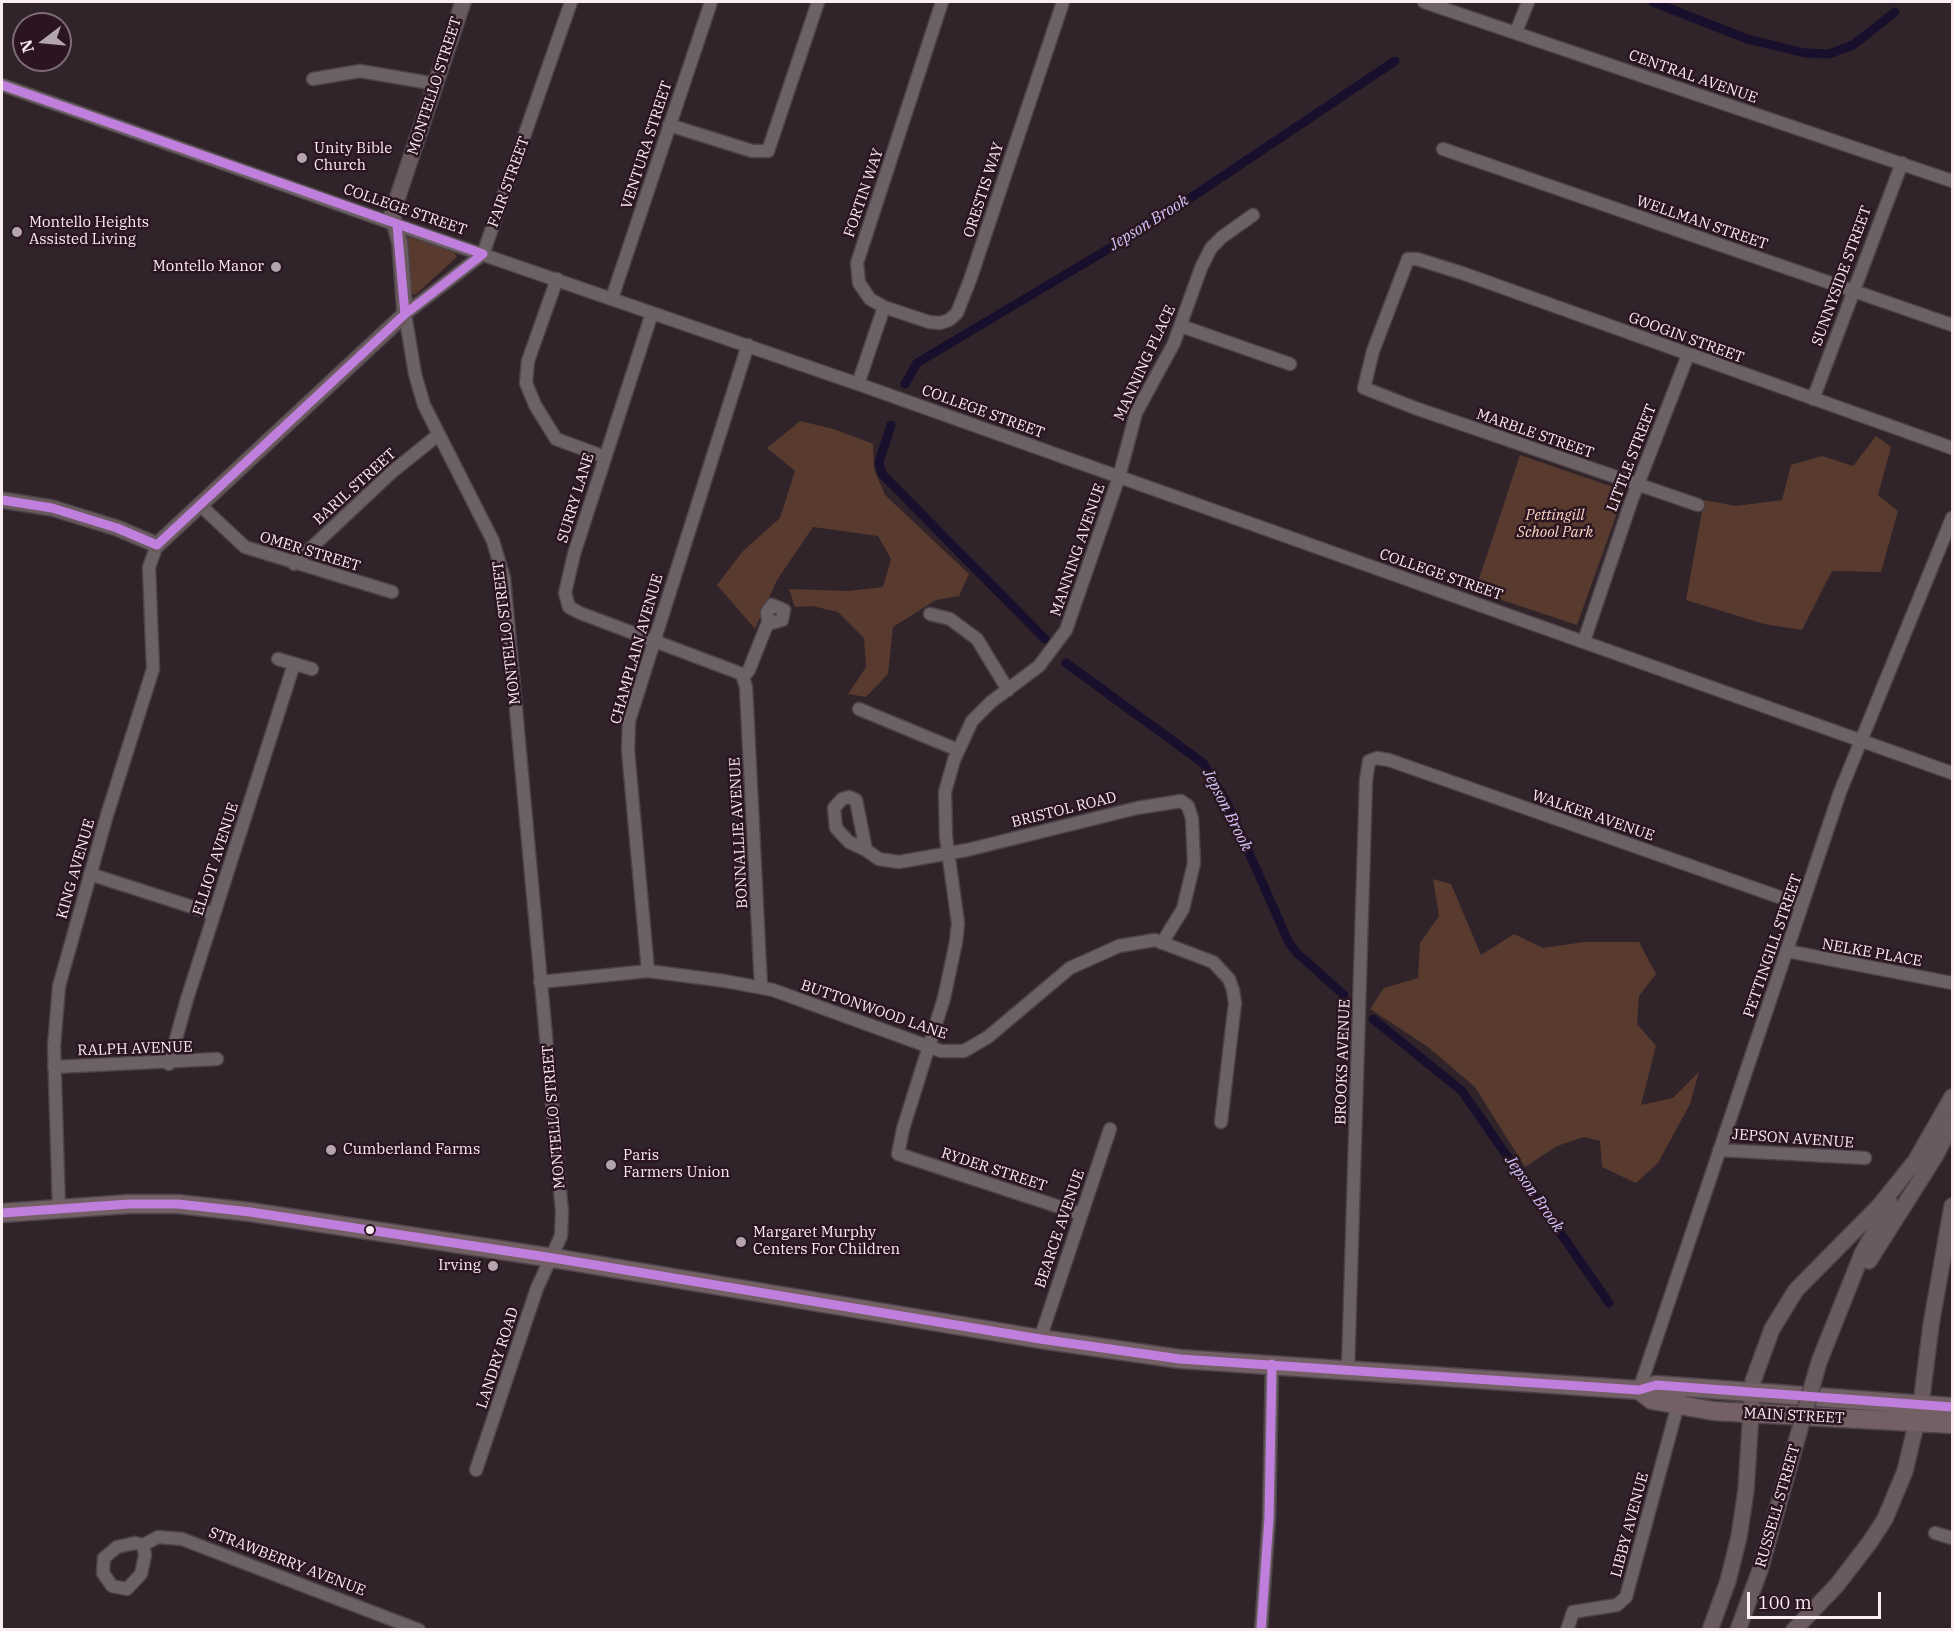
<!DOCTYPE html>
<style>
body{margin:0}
#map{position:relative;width:1954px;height:1631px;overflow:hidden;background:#30242a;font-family:"IBM Plex Serif",serif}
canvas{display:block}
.frame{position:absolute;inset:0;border:3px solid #fbebf2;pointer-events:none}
.north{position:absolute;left:12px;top:12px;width:60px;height:60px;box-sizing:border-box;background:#2a1520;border:2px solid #7e6b74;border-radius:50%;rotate:254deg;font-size:16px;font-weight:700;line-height:24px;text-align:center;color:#fbebf2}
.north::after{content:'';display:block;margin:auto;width:21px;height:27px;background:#b4a5ac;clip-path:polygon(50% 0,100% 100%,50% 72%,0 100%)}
.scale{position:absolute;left:1747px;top:1592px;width:134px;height:27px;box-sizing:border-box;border:3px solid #fbebf2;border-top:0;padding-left:8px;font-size:18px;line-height:21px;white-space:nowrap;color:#fbebf2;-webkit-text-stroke:4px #2a1520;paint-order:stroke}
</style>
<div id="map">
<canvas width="1954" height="1631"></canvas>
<div class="frame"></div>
<div class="north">N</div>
<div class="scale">100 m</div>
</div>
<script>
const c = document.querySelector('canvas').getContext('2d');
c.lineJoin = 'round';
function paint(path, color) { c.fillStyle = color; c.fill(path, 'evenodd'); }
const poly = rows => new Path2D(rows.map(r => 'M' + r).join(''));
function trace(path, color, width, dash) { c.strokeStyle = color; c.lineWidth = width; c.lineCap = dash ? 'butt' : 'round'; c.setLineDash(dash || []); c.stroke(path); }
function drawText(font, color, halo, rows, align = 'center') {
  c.font = font + ' "IBM Plex Serif",serif'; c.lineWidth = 5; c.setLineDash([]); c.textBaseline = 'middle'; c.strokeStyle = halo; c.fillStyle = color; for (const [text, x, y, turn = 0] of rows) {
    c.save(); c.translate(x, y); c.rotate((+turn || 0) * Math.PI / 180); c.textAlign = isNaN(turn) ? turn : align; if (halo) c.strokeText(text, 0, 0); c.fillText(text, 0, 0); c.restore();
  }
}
paint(poly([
 [410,237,454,252,457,257,415,295,410,292,406,239],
 [800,421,834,429,873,444,874,469,885,495,969,574,959,596,936,600,893,627,888,674,866,697,848,694,866,667,864,638,838,612,812,606,795,607,789,589,847,591,883,587,891,559,878,536,813,527,777,580,755,629,717,585,743,551,780,518,795,471,767,448],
 [1876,436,1891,447,1878,495,1898,511,1881,572,1832,571,1802,630,1764,624,1686,600,1704,500,1736,506,1782,500,1791,465,1822,456,1853,466],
 [1520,455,1625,491,1577,625,1475,591],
 [1433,879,1451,884,1481,955,1514,934,1543,948,1584,942,1639,942,1656,974,1639,996,1637,1024,1656,1046,1641,1105,1673,1098,1699,1072,1690,1104,1658,1163,1636,1183,1602,1167,1600,1141,1584,1137,1557,1146,1525,1167,1475,1087,1428,1047,1370,1009,1384,988,1418,978,1420,943,1439,916]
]), '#583a2e');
trace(poly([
 [1653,2,1747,39,1805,53,1829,54,1853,45,1895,12],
 [905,384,917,363,1162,217,1395,61],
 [891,425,879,462,882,474,1045,639],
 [1066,663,1203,763,1227,803,1289,943,1297,953,1344,995],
 [1373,1019,1462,1091,1609,1303]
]), '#180f2c', 9);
const minor = poly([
 [942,2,857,263,859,283,870,299,884,307,929,322,940,323,949,320,957,313,970,280,1063,2],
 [1424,2,1952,181],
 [1516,32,1528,2],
 [313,79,360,71,436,84],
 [2,85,397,225,858,384,1952,773],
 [669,125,752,151,768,151,818,2],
 [1443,149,1952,325],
 [557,279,528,361,526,383,535,405,556,439,605,457],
 [612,298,711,2],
 [652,313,574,554,565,593,569,607,580,613,742,674,746,687,761,987],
 [1181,326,1290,364],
 [858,384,884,307],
 [1813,399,1902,163],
 [200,505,245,547,392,592],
 [1698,505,1415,408,1364,388,1373,351,1408,259,1417,259,1462,273,1952,448],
 [294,564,392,472,438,435],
 [930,614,950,619,977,639,1008,690],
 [1584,641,1631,502,1688,355],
 [278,659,312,669],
 [743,677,749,670,766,627,768,624,782,620,784,610,772,605,767,612,768,620],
 [859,709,958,750],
 [866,850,849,842,836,828,834,808,842,799,849,797,856,800,866,850,879,859,899,862,967,850,1137,808,1181,801,1188,806,1192,819,1194,863,1183,909,1162,943],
 [90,874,214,914],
 [1787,951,1952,983],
 [648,971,628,750,629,721,748,345],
 [540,982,648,971,725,981,773,990,941,1051,964,1051,988,1037,1070,968,1119,946,1155,940,1213,962,1229,979,1233,990,1235,1003,1221,1122],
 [169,1064,187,999,294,664],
 [54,1067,217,1059],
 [1719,1150,1865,1158],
 [59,1209,54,1046,59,986,107,815,153,669,149,567,157,545],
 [1081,1214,898,1154,903,1129,944,998,956,942,958,923,946,837,945,792,954,760,972,721,991,702,1039,666,1066,630,1119,477,1136,413,1174,343,1201,268,1211,248,1222,237,1253,215],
 [1040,1339,1110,1129],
 [1348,1369,1366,780,1369,761,1377,758,1389,760,1802,905],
 [1639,1390,1840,792,1952,518],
 [476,1470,537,1288,561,1236,562,1212,504,578,493,541,424,405,415,374,405,314,483,254,571,2],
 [1935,1533,1952,1538],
 [135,1543,143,1545,145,1555,141,1574,127,1589,112,1586,103,1573,104,1558,117,1547,135,1543],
 [143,1545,158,1537,182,1539,419,1630],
 [1261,1630,1269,1518,1272,1364],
 [1567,1630,1573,1612,1617,1605,1626,1597,1680,1397]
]);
const major = poly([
 [2,500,52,508,117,528,157,545,405,314,400,244,392,214,463,2],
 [1912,1167,1952,1097],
 [1869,1261,1936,1155,1952,1123],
 [1819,1362,1862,1254,1890,1203],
 [1710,1630,1728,1581,1739,1537,1746,1490,1753,1381,1772,1329,1796,1290,1880,1205,1917,1159],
 [1738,1630,1760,1570,1795,1446],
 [1794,1630,1837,1585,1870,1542,1885,1519,1905,1471,1921,1404,1931,1325,1952,1206]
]);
const highway = poly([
 [2,1213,129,1204,178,1204,250,1212,553,1258,1040,1339,1180,1359,1639,1390,1656,1385,1952,1407],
 [1639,1390,1652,1400,1713,1411,1952,1424]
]);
trace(minor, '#4d4248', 15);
trace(major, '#4d4248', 18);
trace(highway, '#4d4248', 21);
trace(minor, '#6c6266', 12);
trace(major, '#695a5e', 15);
trace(highway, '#726065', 18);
const majorBridge = poly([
 [1795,1446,1819,1362]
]);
trace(majorBridge, '#4d4248', 18, []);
trace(majorBridge, '#695a5e', 15);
trace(poly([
 [2,85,483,254],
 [397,225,405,314],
 [2,500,52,508,117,528,157,545],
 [157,545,405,314,483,254],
 [2,1213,129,1204,178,1204,250,1212,553,1258,1040,1339,1180,1359,1639,1390,1656,1385,1952,1407],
 [1261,1630,1269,1518,1272,1364]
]), '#c07fdc', 9);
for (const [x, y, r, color] of [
 [302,158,6,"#b4a5ac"],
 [17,232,6,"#b4a5ac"],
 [276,267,6,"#b4a5ac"],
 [331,1150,6,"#b4a5ac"],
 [611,1165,6,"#b4a5ac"],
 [370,1230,5,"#fbebf2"],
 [741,1242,6,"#b4a5ac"],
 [493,1266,6,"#b4a5ac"]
]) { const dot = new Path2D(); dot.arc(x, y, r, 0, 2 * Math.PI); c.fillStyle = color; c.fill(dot); trace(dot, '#2a1520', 2); }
drawText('15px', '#fbebf2', '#2a1520', [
 ["CENTRAL AVENUE",1693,77,19],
 ["MONTELLO STREET",435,86,-72],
 ["VENTURA STREET",647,145,-72],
 ["FAIR STREET",509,182,-70],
 ["ORESTIS WAY",984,190,-72],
 ["FORTIN WAY",864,193,-71],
 ["COLLEGE STREET",405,210,19],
 ["WELLMAN STREET",1702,223,19],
 ["SUNNYSIDE STREET",1842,276,-70],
 ["GOOGIN STREET",1686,338,20],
 ["MANNING PLACE",1145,363,-65],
 ["COLLEGE STREET",983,412,20],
 ["MARBLE STREET",1535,434,19],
 ["LITTLE STREET",1632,458,-69],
 ["BARIL STREET",355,487,-42],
 ["SURRY LANE",576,498,-73],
 ["MANNING AVENUE",1078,550,-71],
 ["OMER STREET",310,552,17],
 ["COLLEGE STREET",1441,575,19],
 ["MONTELLO STREET",507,633,-97],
 ["CHAMPLAIN AVENUE",637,649,-74],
 ["BRISTOL ROAD",1064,810,-14],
 ["WALKER AVENUE",1593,816,19],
 ["BONNALLIE AVENUE",739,833,-93],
 ["ELLIOT AVENUE",216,859,-72],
 ["KING AVENUE",76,869,-74],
 ["PETTINGILL STREET",1773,946,-71],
 ["NELKE PLACE",1872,953,10],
 ["BUTTONWOOD LANE",874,1010,19],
 ["RALPH AVENUE",135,1049,-2],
 ["BROOKS AVENUE",1343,1062,-88],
 ["MONTELLO STREET",554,1117,-95],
 ["JEPSON AVENUE",1793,1139,4],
 ["RYDER STREET",994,1170,18],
 ["BEARCE AVENUE",1060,1229,-71],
 ["LANDRY ROAD",498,1358,-72],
 ["MAIN STREET",1794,1416,3],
 ["RUSSELL STREET",1778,1506,-74],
 ["LIBBY AVENUE",1630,1525,-75],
 ["STRAWBERRY AVENUE",287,1562,21]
]);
drawText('15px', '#fbebf2', '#2a1520', [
 ["Unity Bible",314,149],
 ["Church",314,166],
 ["Montello Heights",29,223],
 ["Assisted Living",29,240],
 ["Montello Manor",264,267,"right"],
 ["Cumberland Farms",343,1150],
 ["Paris",623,1156],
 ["Farmers Union",623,1173],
 ["Margaret Murphy",753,1233],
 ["Centers For Children",753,1250],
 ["Irving",481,1266,"right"]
], 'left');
drawText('italic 15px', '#fed4c2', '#2a1520', [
 ["Pettingill",1555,516],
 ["School Park",1555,533]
]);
drawText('italic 16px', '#d3c8fc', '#2a1520', [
 ["Jepson Brook",1149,223,-32],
 ["Jepson Brook",1227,810,63],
 ["Jepson Brook",1534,1194,55]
]);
</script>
